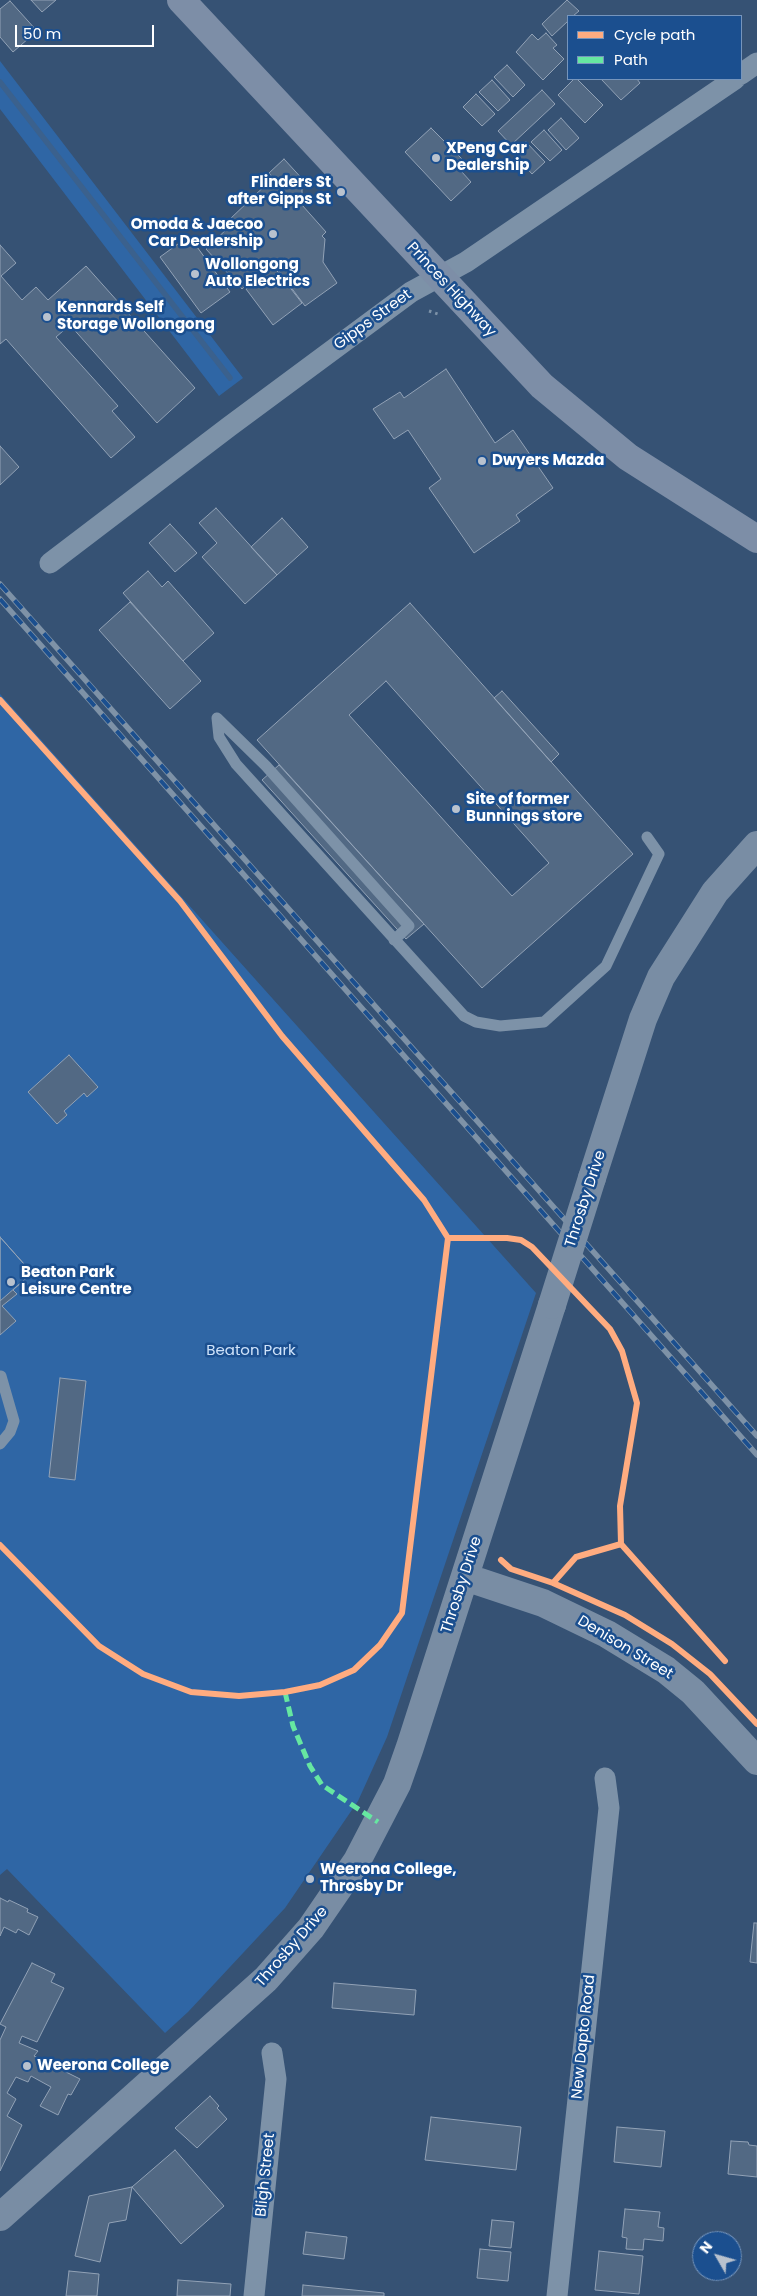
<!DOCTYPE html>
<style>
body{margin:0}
#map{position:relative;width:757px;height:2296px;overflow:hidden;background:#365274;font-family:Poppins,sans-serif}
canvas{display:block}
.legend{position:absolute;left:567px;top:15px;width:175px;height:65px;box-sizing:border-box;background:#1b4f8f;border:1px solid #7695bc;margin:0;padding:6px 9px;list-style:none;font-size:15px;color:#fff}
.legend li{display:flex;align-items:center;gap:10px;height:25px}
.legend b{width:25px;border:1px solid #7695bc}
.north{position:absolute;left:692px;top:2231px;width:50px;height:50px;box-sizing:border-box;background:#1b4f8f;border:1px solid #7695bc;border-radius:50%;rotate:308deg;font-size:14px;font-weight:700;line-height:20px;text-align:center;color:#fff}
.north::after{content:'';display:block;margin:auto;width:18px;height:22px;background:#b9c2ce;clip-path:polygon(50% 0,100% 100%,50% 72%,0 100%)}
.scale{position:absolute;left:15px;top:25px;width:139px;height:22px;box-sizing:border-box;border:2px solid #fff;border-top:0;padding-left:6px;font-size:15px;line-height:18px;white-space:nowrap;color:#fff;-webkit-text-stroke:4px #1b4f8f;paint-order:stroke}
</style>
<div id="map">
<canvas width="757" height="2296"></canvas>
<ul class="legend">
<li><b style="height:6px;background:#ffac80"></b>Cycle path</li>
<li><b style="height:6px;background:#66e7a1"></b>Path</li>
</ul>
<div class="north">N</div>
<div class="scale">50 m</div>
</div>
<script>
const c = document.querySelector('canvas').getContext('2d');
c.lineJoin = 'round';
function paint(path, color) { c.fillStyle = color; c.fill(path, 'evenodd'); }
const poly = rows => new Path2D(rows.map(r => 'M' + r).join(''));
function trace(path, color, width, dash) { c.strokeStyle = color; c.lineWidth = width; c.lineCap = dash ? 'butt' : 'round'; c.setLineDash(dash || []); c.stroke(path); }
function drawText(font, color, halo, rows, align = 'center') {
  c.font = font + ' Poppins,sans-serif'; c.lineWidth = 5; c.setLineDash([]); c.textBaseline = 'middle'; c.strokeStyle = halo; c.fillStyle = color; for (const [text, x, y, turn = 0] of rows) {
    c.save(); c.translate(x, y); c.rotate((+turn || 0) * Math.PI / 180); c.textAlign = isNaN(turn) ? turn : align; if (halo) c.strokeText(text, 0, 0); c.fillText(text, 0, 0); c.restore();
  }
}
paint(poly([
 [0,61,243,378,219,396,0,109],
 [0,694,536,1293,387,1737,358,1801,285,1908,188,2012,165,2033,7,1869,0,1875]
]), '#2f66a5');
trace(poly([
 [0,82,230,378]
]), '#3b618d', 5.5);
const building = poly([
 [31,0,56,0,42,12,31,0],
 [567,0,579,11,573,16,568,16,568,21,552,36,542,24,567,0],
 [10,1,37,31,13,52,0,37,0,9,10,1],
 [546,33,557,45,553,48,564,59,543,80,516,52,532,34,538,40,546,33],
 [507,65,525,85,513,97,494,77,507,65],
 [574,79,577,79,603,105,585,123,558,95,574,79],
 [601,79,637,79,640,83,621,100,601,79],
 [492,80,510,100,498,111,479,92,492,80],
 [542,90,555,104,511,145,498,131,542,90],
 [476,94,495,114,482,126,463,107,476,94],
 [561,118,579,138,566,150,548,130,561,118],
 [431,128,468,165,461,171,471,182,451,201,405,152,431,128],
 [544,130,562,150,550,161,531,142,544,130],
 [526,142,545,162,532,174,514,154,526,142],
 [284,159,306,183,302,187,302,205,326,232,322,236,325,239,323,262,337,283,305,306,272,262,242,289,206,249,232,224,229,220,273,178,269,173,284,159],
 [189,236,230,292,201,313,160,257,189,236],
 [0,245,16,263,1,276,22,300,36,287,48,300,86,266,195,388,157,423,70,325,56,337,118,406,112,411,135,437,111,458,6,339,0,344,0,245],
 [274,267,302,303,273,325,246,289,274,267],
 [446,369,495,443,513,430,553,488,516,515,520,521,474,553,429,488,441,479,408,430,394,439,373,409,400,392,404,398,446,369],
 [0,446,19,467,0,485,0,446],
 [216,508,277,575,245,604,202,557,217,543,199,523,216,508],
 [282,518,308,547,277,575,251,547,282,518],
 [170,524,197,553,175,572,149,543,170,524],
 [148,571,162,587,168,581,214,633,183,661,123,593,148,571],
 [130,602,201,681,170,709,99,630,130,602],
 [410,603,633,854,482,988,257,740,410,603],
 [386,681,549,863,512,896,349,715,386,681],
 [502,691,559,754,551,762,494,698,502,691],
 [279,765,424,924,406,939,262,780,279,765],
 [69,1055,98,1087,87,1097,84,1093,64,1111,67,1115,57,1124,28,1092,69,1055],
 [0,1237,32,1273,13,1290,17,1294,2,1306,16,1321,0,1335,0,1237],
 [0,1237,32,1273,0,1301,0,1237],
 [60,1378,86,1381,75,1480,49,1477,60,1378],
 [0,1898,8,1902,9,1900,28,1909,27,1912,38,1917,29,1935,18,1929,16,1933,4,1927,0,1936,0,1898],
 [754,1923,757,1923,757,1963,750,1962,754,1923],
 [32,1963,55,1974,51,1982,64,1988,37,2042,22,2036,19,2043,38,2051,34,2056,80,2079,71,2095,68,2094,58,2115,40,2106,51,2087,31,2076,28,2082,16,2077,7,2093,16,2099,7,2116,22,2125,0,2171,0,2040,6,2027,0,2024,32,1963],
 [334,1983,416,1990,414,2015,332,2008,334,1983],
 [210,2096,219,2106,217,2108,227,2119,197,2148,175,2128,210,2096],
 [431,2117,521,2127,516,2170,425,2160,431,2117],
 [617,2127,665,2131,661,2167,614,2162,617,2127],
 [731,2141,748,2142,749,2145,757,2146,757,2177,728,2174,731,2141],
 [175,2150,224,2206,181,2244,132,2187,175,2150],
 [132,2187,126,2220,109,2223,100,2262,75,2256,89,2196,132,2187],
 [625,2209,660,2212,658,2227,664,2228,663,2241,644,2239,643,2250,626,2249,627,2238,622,2237,625,2209],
 [492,2220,514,2222,511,2248,489,2246,492,2220],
 [306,2232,347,2237,344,2259,303,2254,306,2232],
 [480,2249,511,2252,508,2281,477,2278,480,2249],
 [599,2251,643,2256,639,2294,595,2290,599,2251],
 [69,2271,99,2274,97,2296,66,2296,69,2271],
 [178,2280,231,2284,230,2296,177,2296,178,2280],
 [303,2285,384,2293,384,2296,302,2296,303,2285]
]);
paint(building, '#526984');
trace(building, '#92a2b6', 1);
trace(poly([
 [429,311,438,314]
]), '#7d92a8', 3, [2.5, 4]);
trace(poly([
 [217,718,219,737,236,764,464,1016,476,1022,500,1026,544,1022,606,966,659,854,647,837],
 [217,718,266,766,409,926,394,940],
 [0,1444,10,1432,14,1421,1,1376]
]), '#7d92a8', 11);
trace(poly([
 [741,74,757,63],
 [50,563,230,426,411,292,466,262,735,79],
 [254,2296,276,2079,272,2053],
 [557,2296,609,1808,605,1778]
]), '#7d92a8', 21);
trace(poly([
 [592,1178,643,1019,661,977,715,892,757,845],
 [465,1577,543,1603,607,1634,666,1670,693,1692,757,1761],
 [0,2217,266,1979,311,1928,357,1861,397,1784,410,1747,552,1305]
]), '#798da4', 28);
trace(poly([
 [181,0,542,386,628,457,757,539]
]), '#7d8ea7', 28);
const rail = poly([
 [0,584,757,1436],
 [0,599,757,1455]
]);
trace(rail, '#7e92a7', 5.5);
trace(rail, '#1b4f8f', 4, [11]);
trace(poly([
 [552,1305,592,1178]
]), '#798da4', 28);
trace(poly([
 [285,1692,293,1726,310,1766,322,1785,378,1822]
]), '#66e7a1', 5, [10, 5]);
trace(poly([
 [0,700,180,901,282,1036,424,1200,448,1238,402,1613,380,1645,354,1670,320,1685,285,1692,239,1696,191,1692,143,1674,99,1646,0,1545],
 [448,1238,507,1238,521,1240,532,1247,610,1329,622,1351,637,1403,620,1506,621,1544,576,1557,553,1583],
 [621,1544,725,1661],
 [501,1560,511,1569,553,1583,625,1615,672,1644,710,1674,757,1724]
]), '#ffac80', 6);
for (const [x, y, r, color] of [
 [436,158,5,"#b9c2ce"],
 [341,192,5,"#b9c2ce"],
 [273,234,5,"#b9c2ce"],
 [195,274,5,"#b9c2ce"],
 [47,317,5,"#b9c2ce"],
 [482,461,5,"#b9c2ce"],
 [456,809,5,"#b9c2ce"],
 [11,1282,5,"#b9c2ce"],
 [310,1879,5,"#b9c2ce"],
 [27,2066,5,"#b9c2ce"]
]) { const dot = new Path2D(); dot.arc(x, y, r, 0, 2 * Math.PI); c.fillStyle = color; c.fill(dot); trace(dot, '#1b4f8f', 2); }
drawText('bold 15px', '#fff', '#1b4f8f', [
 ["XPeng Car",446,149],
 ["Dealership",446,166],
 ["Flinders St",331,183,"right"],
 ["after Gipps St",331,200,"right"],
 ["Omoda & Jaecoo",263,225,"right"],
 ["Car Dealership",263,242,"right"],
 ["Wollongong",205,265],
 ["Auto Electrics",205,282],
 ["Kennards Self",57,308],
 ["Storage Wollongong",57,325],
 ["Dwyers Mazda",492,461],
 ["Site of former",466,800],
 ["Bunnings store",466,817],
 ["Beaton Park",21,1273],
 ["Leisure Centre",21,1290],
 ["Weerona College,",320,1870],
 ["Throsby Dr",320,1887],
 ["Weerona College",37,2066]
], 'left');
drawText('15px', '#fff', '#1b4f8f', [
 ["Princes Highway",451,290,47],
 ["Gipps Street",373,320,-36],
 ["Throsby Drive",586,1199,-72],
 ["Throsby Drive",462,1585,-72],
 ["Denison Street",625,1648,31],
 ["Throsby Drive",292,1947,-49],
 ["New Dapto Road",584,2037,-84],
 ["Bligh Street",266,2175,-84]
]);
drawText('15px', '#cfe3fa', '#1b4f8f', [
 ["Beaton Park",251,1351]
]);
</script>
